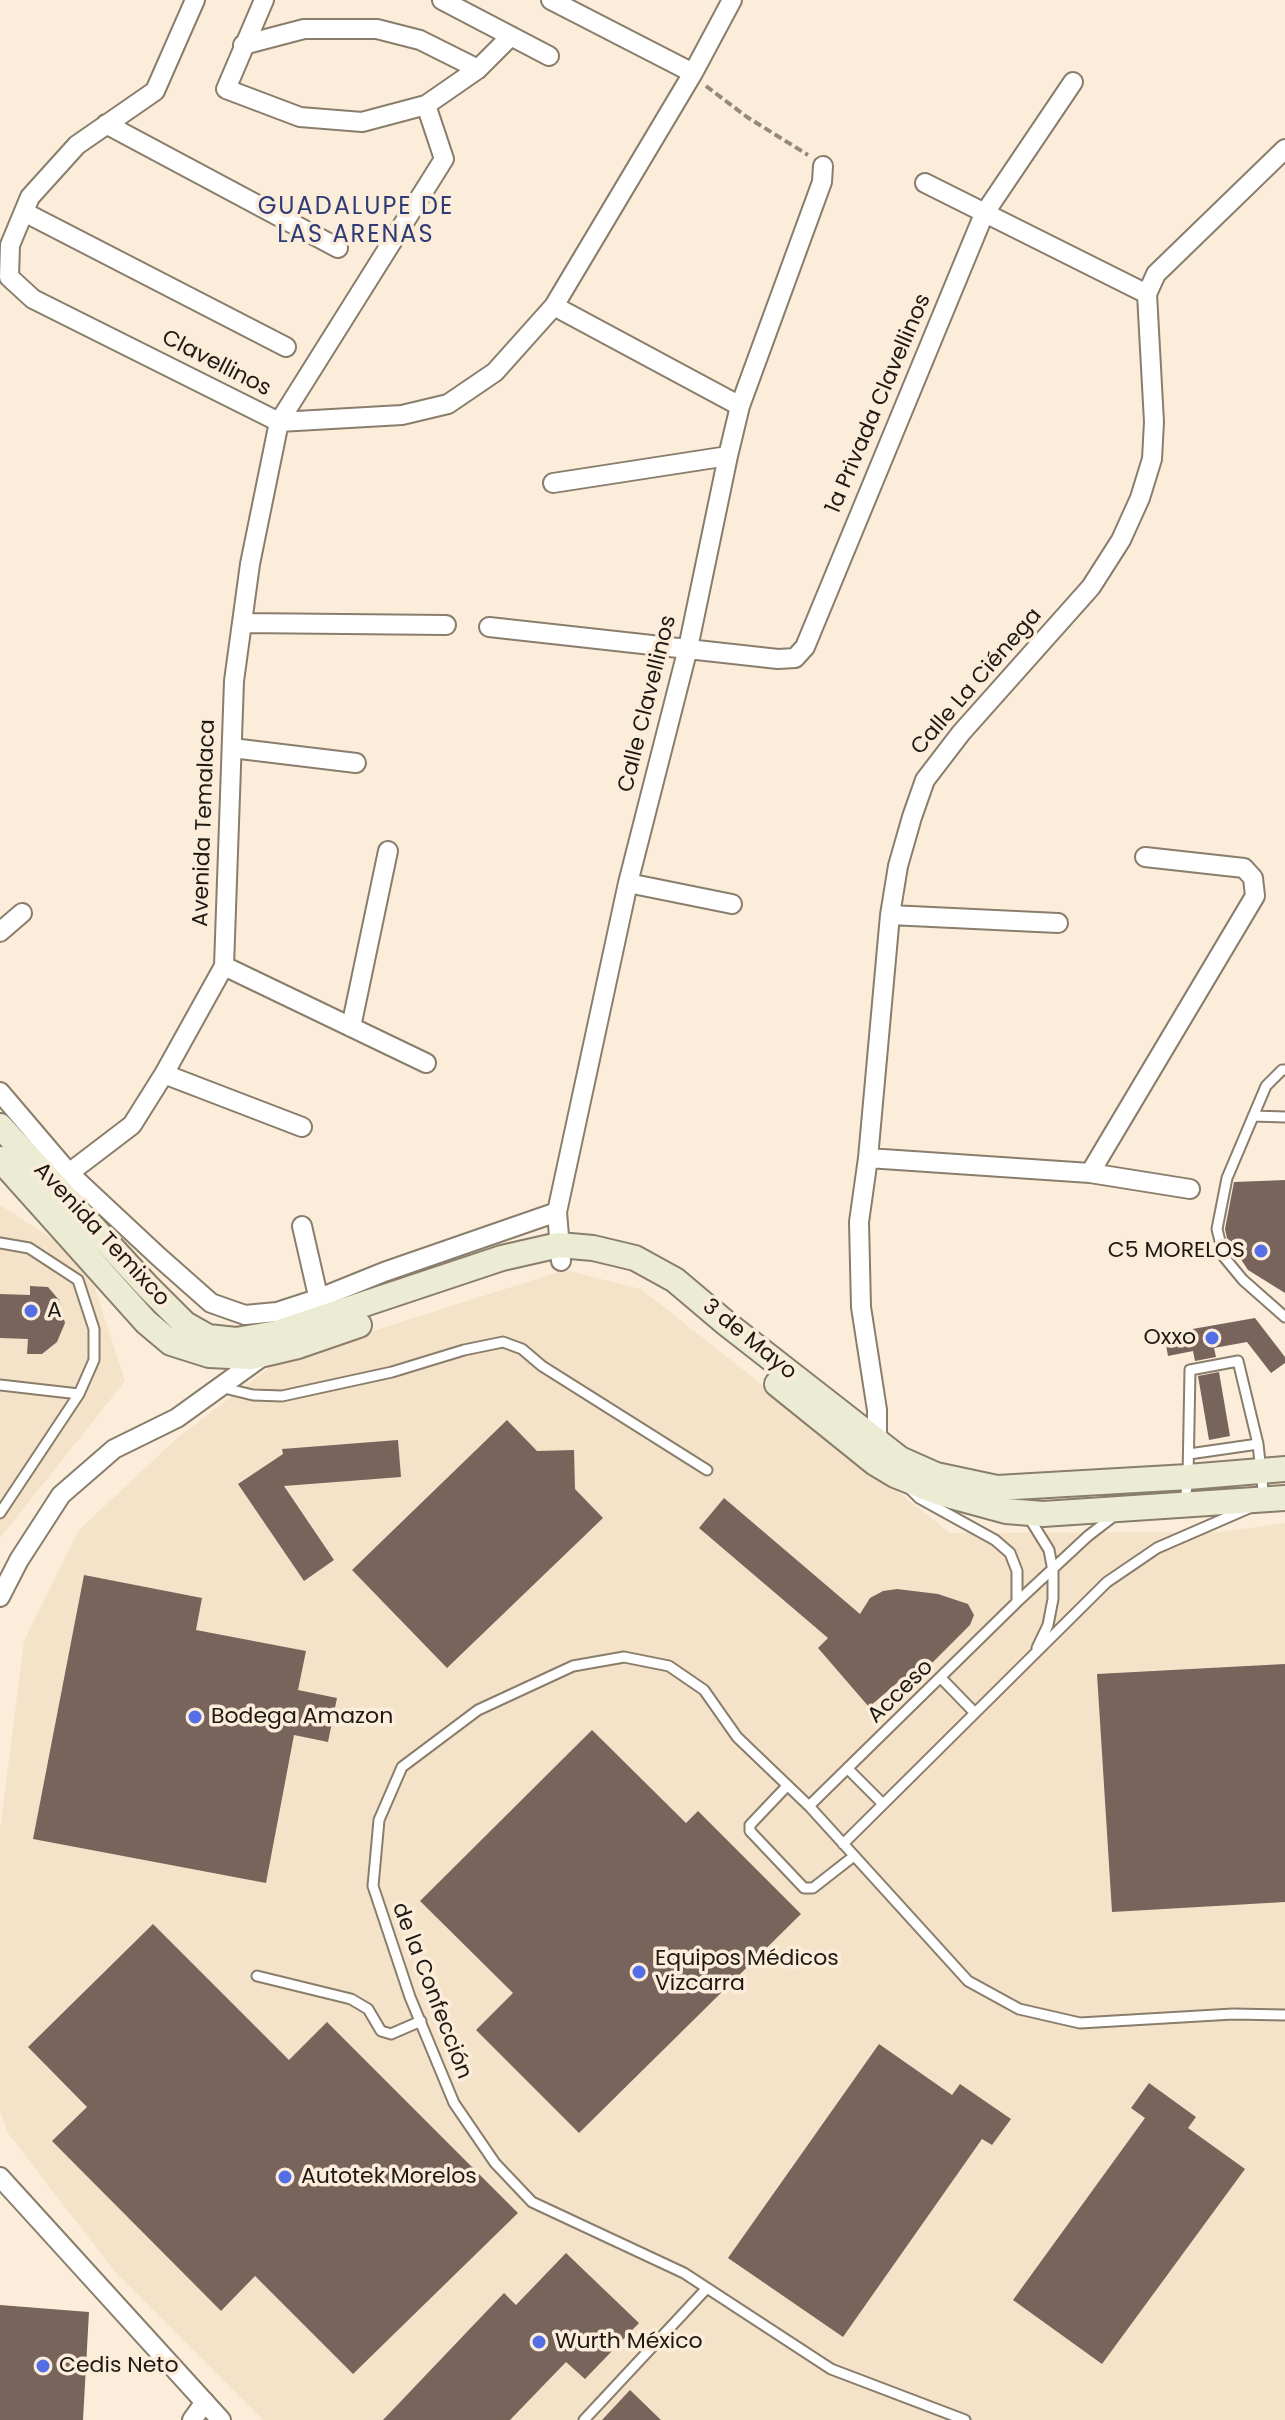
<!DOCTYPE html>
<meta charset="utf-8">
<style>
body{margin:0}
canvas{display:block;background:#fbedda}
</style>
<canvas width="1285" height="2420"></canvas>
<script>
const c = document.querySelector('canvas').getContext('2d');
c.lineJoin = 'round';
function paint(path, color) { c.fillStyle = color; c.fill(path, 'evenodd'); }
const poly = rows => new Path2D(rows.map(r => 'M' + r).join(''));
function trace(path, color, width, dash) { c.strokeStyle = color; c.lineWidth = width; c.lineCap = dash ? 'butt' : 'round'; c.setLineDash(dash || []); c.stroke(path); }
function drawText(font, color, halo, rows, align = 'center') {
  c.font = font + ' Poppins,sans-serif'; c.lineWidth = 7; c.setLineDash([]); c.textBaseline = 'middle'; c.strokeStyle = halo; c.fillStyle = color; for (const [text, x, y, turn = 0] of rows) {
    c.save(); c.translate(x, y); c.rotate((+turn || 0) * Math.PI / 180); c.textAlign = isNaN(turn) ? turn : align; if (halo) c.strokeText(text, 0, 0); c.fillText(text, 0, 0); c.restore();
  }
}
paint(poly([
 [0,1205,86,1260,125,1381,0,1538],
 [565,1270,641,1289,950,1533,1222,1532,1285,1523,1285,2420,263,2420,115,2272,7,2132,0,2110,0,1830,24,1641,79,1530,177,1438,278,1361]
]), '#f5e3c9');
paint(poly([
 [1285,1180,1285,1293,1248,1270,1227,1238,1225,1229,1234,1182],
 [30,1286,48,1287,59,1300,65,1323,57,1342,42,1354,27,1354,28,1339,0,1338,0,1294,30,1295],
 [1255,1318,1285,1357,1285,1363,1271,1373,1247,1342,1214,1348,1216,1357,1195,1361,1193,1351,1168,1356,1164,1334],
 [1219,1372,1230,1436,1209,1440,1198,1376],
 [507,1420,537,1451,574,1450,575,1489,603,1518,447,1668,352,1570],
 [398,1440,401,1477,284,1486,334,1560,304,1581,238,1484,283,1454,282,1449],
 [724,1498,860,1614,870,1598,883,1591,897,1589,938,1594,968,1604,974,1615,970,1625,927,1668,910,1681,904,1677,869,1707,818,1648,828,1638,699,1528],
 [84,1575,202,1598,196,1630,306,1651,298,1690,337,1698,328,1742,294,1735,266,1883,33,1839],
 [1285,1664,1285,1902,1112,1912,1097,1674],
 [592,1730,686,1823,698,1811,801,1914,579,2133,476,2030,513,1993,420,1901],
 [153,1924,289,2060,327,2022,518,2213,353,2374,255,2276,221,2311,52,2141,87,2107,28,2047],
 [879,2044,952,2095,960,2084,1011,2119,992,2145,982,2139,843,2337,728,2258],
 [1149,2083,1196,2117,1188,2128,1245,2169,1102,2364,1013,2300,1145,2118,1131,2108],
 [566,2253,639,2323,585,2379,566,2362,510,2420,383,2420,504,2293,516,2305],
 [0,2305,89,2312,83,2420,0,2420],
 [630,2390,661,2420,602,2420]
]), '#79645c');
const service = poly([
 [1285,1070,1282,1070,1266,1086,1227,1178,1217,1229,1224,1257,1243,1280,1285,1317],
 [1253,1116,1285,1117],
 [0,1243,29,1248,78,1280,94,1329,94,1360,79,1394,0,1513],
 [0,1385,79,1394],
 [220,1387,253,1395,282,1396,392,1372,464,1350,503,1342,522,1349,542,1366,707,1470],
 [1189,1454,1258,1444],
 [909,1488,919,1498,995,1540,1010,1553,1017,1571,1017,1602],
 [1185,1502,1188,1477,1190,1370,1238,1361,1258,1444,1264,1499],
 [1028,1516,1049,1550,1053,1571,1053,1599,1048,1625,1037,1648],
 [941,1678,974,1712],
 [848,1769,882,1803],
 [787,1786,750,1825,750,1831,804,1888,813,1888,854,1856],
 [809,1806,1017,1602,1088,1536,1114,1516],
 [843,1844,1107,1582,1157,1548,1249,1508],
 [257,1976,351,1999,368,2009,381,2031,391,2034,421,2021],
 [584,2420,707,2288],
 [965,2420,831,2369,684,2273,532,2202,495,2163,454,2103,410,1997,373,1886,379,1820,402,1767,478,1710,573,1666,624,1657,669,1666,704,1690,737,1737,809,1806,968,1981,1019,2009,1080,2023,1233,2014,1285,2015]
]);
const minor = poly([
 [195,0,155,91,77,145,30,197,10,245,9,277,33,299,279,422,402,415,448,404,495,372,554,306,693,73,732,0],
 [264,0,226,89,300,117,362,122,426,105,478,69,511,36],
 [442,0,549,56],
 [551,0,693,73],
 [243,45,304,29,377,29,420,40,478,69],
 [106,124,338,248],
 [925,183,1147,294],
 [24,212,286,347],
 [554,306,740,406],
 [553,483,728,456],
 [242,623,446,625],
 [489,627,778,659,795,658,805,647,984,214,1073,82],
 [232,748,356,763],
 [628,883,732,904],
 [890,915,1058,923],
 [0,932,22,913],
 [224,966,426,1063],
 [351,1027,388,851],
 [164,1074,302,1127],
 [0,1092,69,1173,159,1257,211,1303,245,1315,277,1312,317,1299,384,1272,557,1212],
 [868,1158,1090,1173,1190,1189],
 [69,1173,132,1125,164,1074,224,966,234,681,250,564,279,422,444,159,426,105],
 [1090,1173,1255,896,1253,878,1244,868,1145,857],
 [302,1226,321,1309],
 [561,1261,557,1212,628,883,688,648,728,456,740,406,822,182,823,166],
 [877,1448,877,1410,861,1307,859,1222,868,1158,890,915,898,866,912,817,925,780,961,733,1091,587,1121,540,1140,498,1152,459,1154,422,1147,294,1156,274,1285,149],
 [0,1597,19,1560,61,1495,114,1449,177,1418,263,1356],
 [0,2177,221,2420],
 [192,2420,205,2402]
]);
const secondary = poly([
 [0,1126,147,1286,185,1324,208,1337,236,1340,277,1333,502,1258,559,1245,593,1248,635,1258,675,1280,727,1324,900,1459,936,1475,997,1488,1188,1477,1285,1469],
 [0,1159,146,1322,171,1343,209,1355,251,1357,298,1346,359,1325],
 [777,1384,875,1463,895,1475,940,1493,1006,1511,1043,1514,1285,1498]
]);
trace(service, '#897d6b', 13);
trace(minor, '#897d6b', 22);
trace(secondary, '#897d6b', 28);
trace(poly([
 [706,86,747,117,808,155]
]), '#938a7d', 4, [8, 4]);
trace(service, '#fff', 9);
trace(minor, '#fff', 18);
trace(secondary, '#ebecd3', 24);
for (const [x, y, r, color] of [
 [1261,1251,8,"#546fe5"],
 [31,1311,8,"#546fe5"],
 [1212,1338,8,"#546fe5"],
 [195,1717,8,"#546fe5"],
 [639,1972,8,"#546fe5"],
 [285,2177,8,"#546fe5"],
 [539,2342,8,"#546fe5"],
 [43,2366,8,"#546fe5"]
]) { const dot = new Path2D(); dot.arc(x, y, r, 0, 2 * Math.PI); c.fillStyle = color; c.fill(dot); trace(dot, '#fbedda', 3); }
drawText('22px', '#1e1a13', '#fbedda', [
 ["Clavellinos",216,364,27],
 ["1a Privada Clavellinos",879,404,-67],
 ["Calle La Ciénega",977,682,-49],
 ["Calle Clavellinos",648,704,-76],
 ["Avenida Temalaca",205,823,-88],
 ["Avenida Temixco",101,1235,47],
 ["3 de Mayo",749,1340,39],
 ["Acceso",901,1692,-44],
 ["de la Confección",431,1991,69]
]);
drawText('22px', '#1e1a13', '#fbedda', [
 ["C5 MORELOS",1245,1251,"right"],
 ["A",47,1311],
 ["Oxxo",1196,1338,"right"],
 ["Bodega Amazon",211,1717],
 ["Equipos Médicos",655,1959],
 ["Vizcarra",655,1984],
 ["Autotek Morelos",301,2177],
 ["Wurth México",555,2342],
 ["Cedis Neto",59,2366]
], 'left');
c.letterSpacing = '2px';
drawText('24px', '#2d3c75', '#fbedda', [
 ["GUADALUPE DE",356,208],
 ["LAS ARENAS",356,236]
]);
c.letterSpacing = '0px';
</script>
